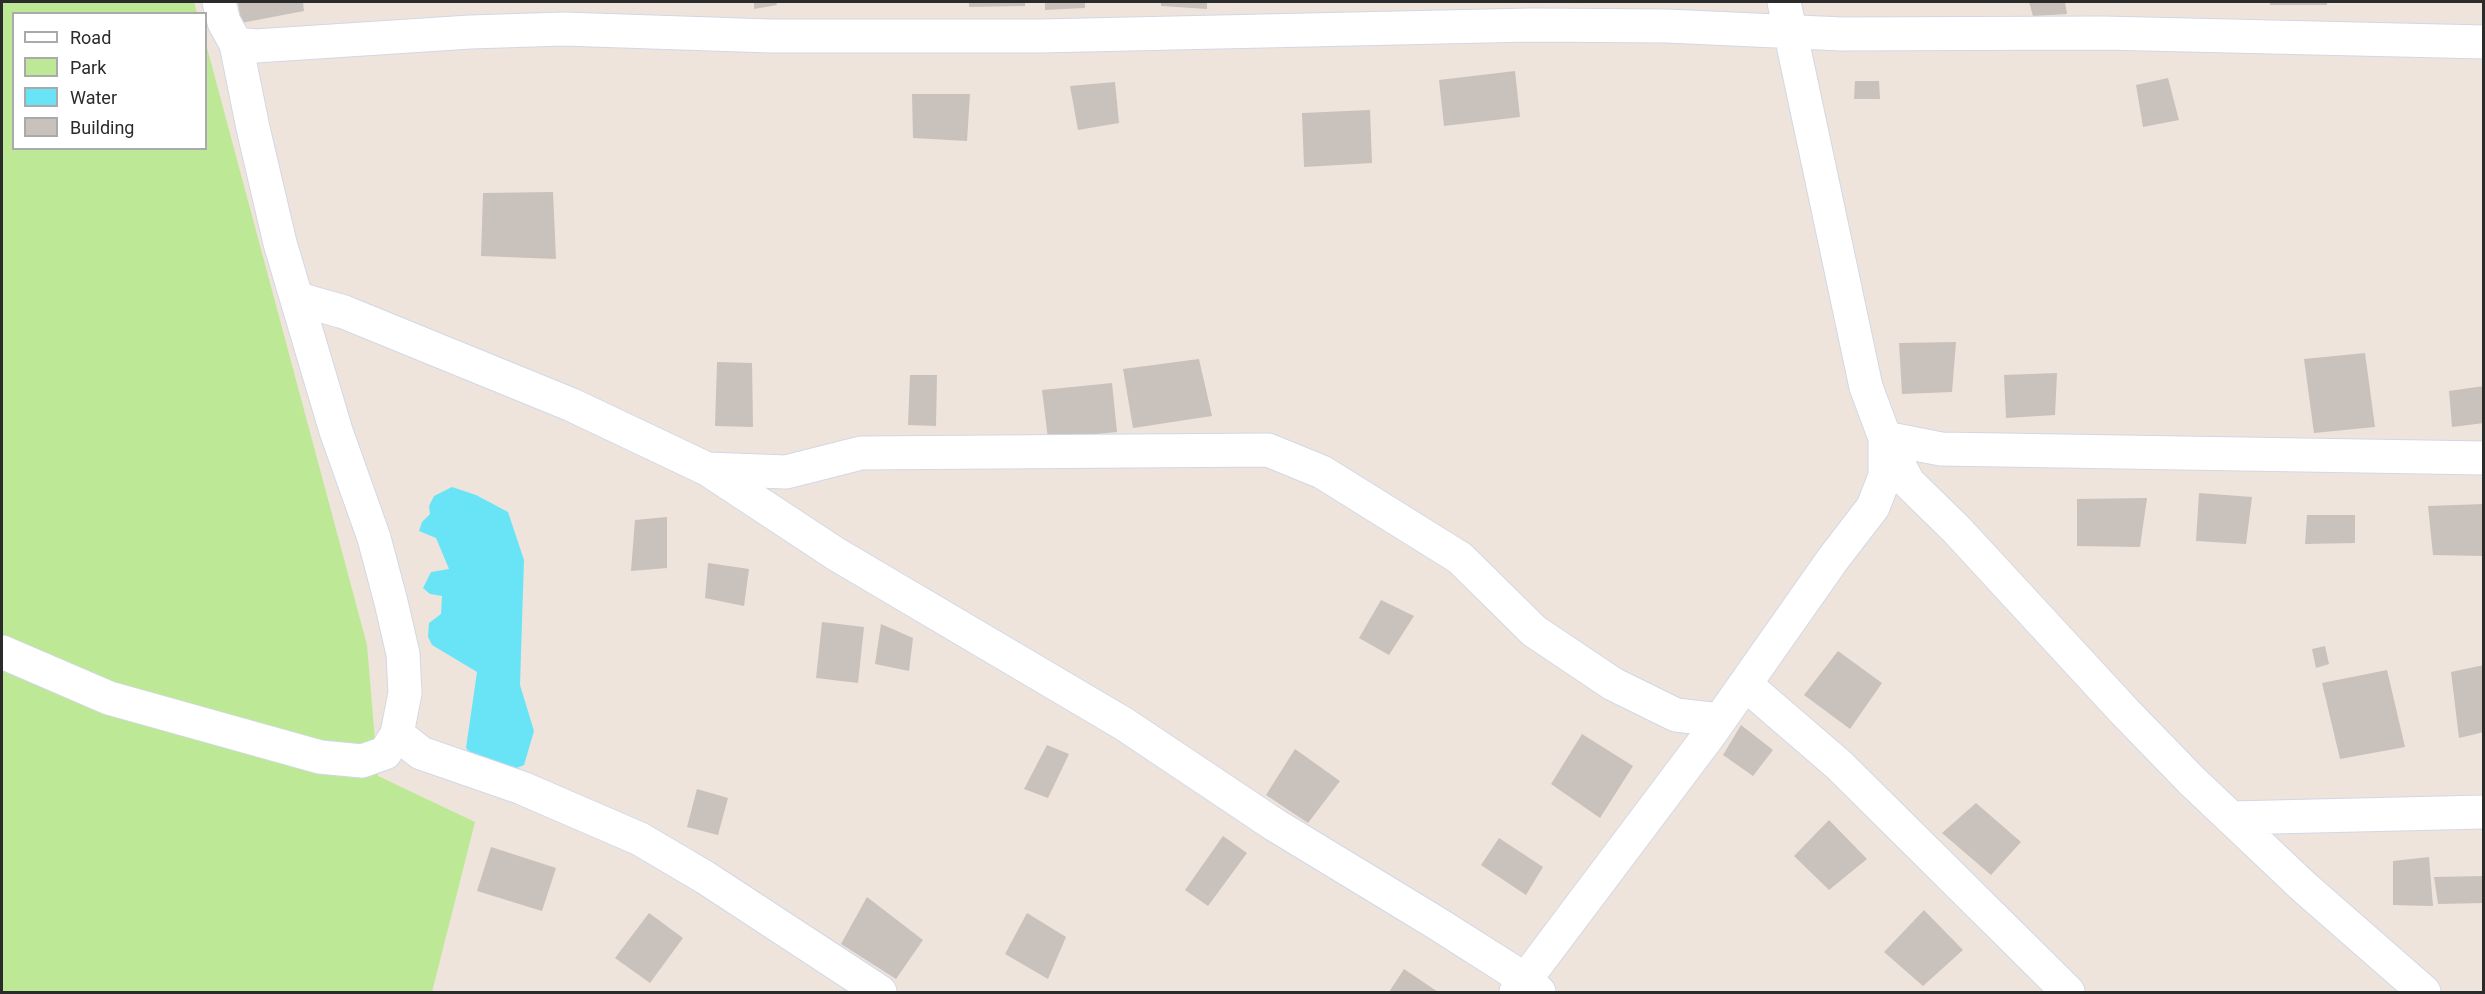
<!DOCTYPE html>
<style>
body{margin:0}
#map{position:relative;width:2485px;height:994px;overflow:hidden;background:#eee4dc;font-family:Roboto,sans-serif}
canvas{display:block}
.frame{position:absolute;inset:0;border:3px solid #2b2b2b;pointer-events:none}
.legend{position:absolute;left:12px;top:12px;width:195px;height:138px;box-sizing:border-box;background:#fff;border:2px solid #aaa;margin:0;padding:8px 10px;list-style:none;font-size:18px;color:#2b2b2b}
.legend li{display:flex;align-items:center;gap:12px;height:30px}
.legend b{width:30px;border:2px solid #aaa}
</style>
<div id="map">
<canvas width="2485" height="994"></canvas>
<div class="frame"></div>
<ul class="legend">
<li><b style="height:8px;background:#fff"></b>Road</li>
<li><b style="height:16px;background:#bde895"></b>Park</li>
<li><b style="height:16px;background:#69e4f7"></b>Water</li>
<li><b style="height:16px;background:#c9c1bc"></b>Building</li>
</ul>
</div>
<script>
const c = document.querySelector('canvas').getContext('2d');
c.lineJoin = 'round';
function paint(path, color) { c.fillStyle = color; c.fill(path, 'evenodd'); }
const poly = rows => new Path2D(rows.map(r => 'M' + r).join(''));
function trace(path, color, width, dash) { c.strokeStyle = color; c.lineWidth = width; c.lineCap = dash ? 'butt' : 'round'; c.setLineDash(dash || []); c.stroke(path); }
paint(poly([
 [2,2,194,2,197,13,14,14,14,148,206,148,206,44,367,645,378,776,475,822,432,992,2,992]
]), '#bde895');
paint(poly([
 [452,487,476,495,508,512,524,560,520,685,534,731,524,765,509,771,496,767,482,756,477,760,466,748,477,672,432,645,428,637,429,623,441,614,442,596,430,594,423,588,431,572,449,569,436,538,419,531,422,522,430,514,429,506,434,496]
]), '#69e4f7');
paint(poly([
 [238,2,303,2,304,11,241,23],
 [754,2,776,2,777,5,754,9],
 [969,2,1025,2,1025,6,969,7],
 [1045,2,1085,2,1085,8,1045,10],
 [1161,2,1207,2,1207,9,1161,6],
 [2029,2,2065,2,2067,14,2033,16],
 [2270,2,2327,2,2327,5,2270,5],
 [1515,71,1520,117,1444,126,1439,80],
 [2168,78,2179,120,2143,127,2136,85],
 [1855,81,1879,81,1880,99,1854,99],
 [1115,82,1119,123,1078,130,1070,86],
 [912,94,970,94,967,141,913,138],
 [1370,110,1372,163,1304,167,1302,113],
 [553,192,556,259,481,256,483,193],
 [1956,342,1952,392,1902,394,1899,343],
 [2365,353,2375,427,2314,433,2304,359],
 [1199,359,1212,416,1133,428,1123,369],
 [717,362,752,363,753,427,715,426],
 [2057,373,2055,415,2006,418,2004,375],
 [910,375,937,375,936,426,908,425],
 [1112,383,1117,432,1048,439,1042,390],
 [2484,386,2484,423,2452,427,2449,391],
 [2199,493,2252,497,2246,544,2196,541],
 [2147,498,2140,547,2077,546,2077,499],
 [2484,504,2484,556,2433,555,2428,506],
 [2307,515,2355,515,2355,543,2305,544],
 [667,517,667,568,631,571,635,520],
 [708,563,749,569,744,606,705,598],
 [1381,600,1414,616,1389,655,1359,638],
 [822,622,864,627,858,683,816,678],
 [881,624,913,638,909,671,875,664],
 [2325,646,2329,664,2316,668,2312,649],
 [1838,651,1882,683,1850,729,1804,695],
 [2484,665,2484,732,2459,738,2451,672],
 [2387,670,2405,747,2340,759,2322,683],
 [1741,725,1773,750,1753,776,1723,755],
 [1582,734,1633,766,1600,818,1551,784],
 [1047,745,1069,754,1048,798,1024,789],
 [1295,749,1340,781,1308,823,1266,795],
 [697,789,728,798,718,835,687,827],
 [1976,803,2021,842,1991,875,1942,833],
 [1829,820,1867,859,1829,890,1794,856],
 [1223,836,1247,853,1208,906,1185,890],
 [1499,838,1543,867,1526,895,1481,865],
 [491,847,556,868,542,911,477,891],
 [2429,857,2433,906,2393,905,2393,861],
 [2484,876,2484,903,2438,904,2434,877],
 [867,897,923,940,896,979,841,944],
 [1924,910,1963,950,1923,986,1884,952],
 [649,913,683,938,650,983,615,958],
 [1027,913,1066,937,1048,979,1005,954],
 [1404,969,1438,992,1389,992]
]), '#c9c1bc');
const minor = poly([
 [1784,2,1866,387,1885,438,1908,482,1957,530,2125,712,2192,781,2304,887,2424,992],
 [236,44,256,46,470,32,564,29,770,36,1041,36,1531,25,1667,26,1842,34,2103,33,2484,42],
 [298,299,344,312,572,405,707,469,836,554,1124,724,1275,825,1438,924,1526,980,1539,992],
 [707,469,786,472,861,453,1268,450,1322,472,1460,558,1534,631,1613,684,1676,715,1720,720],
 [2,652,109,698,320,757,362,761,385,753,397,734,405,693,403,654,391,602,374,538,336,431,280,243,253,128,236,44,224,22,219,2],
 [1745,684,1839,765,2068,992],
 [397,734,421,753,522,788,640,839,706,878,880,992],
 [2231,818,2484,812],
 [1516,992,1710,734,1833,559,1873,507,1885,476,1885,438,1941,449,2484,458]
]);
trace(minor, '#d1d8e5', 35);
trace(minor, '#fff', 33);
</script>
